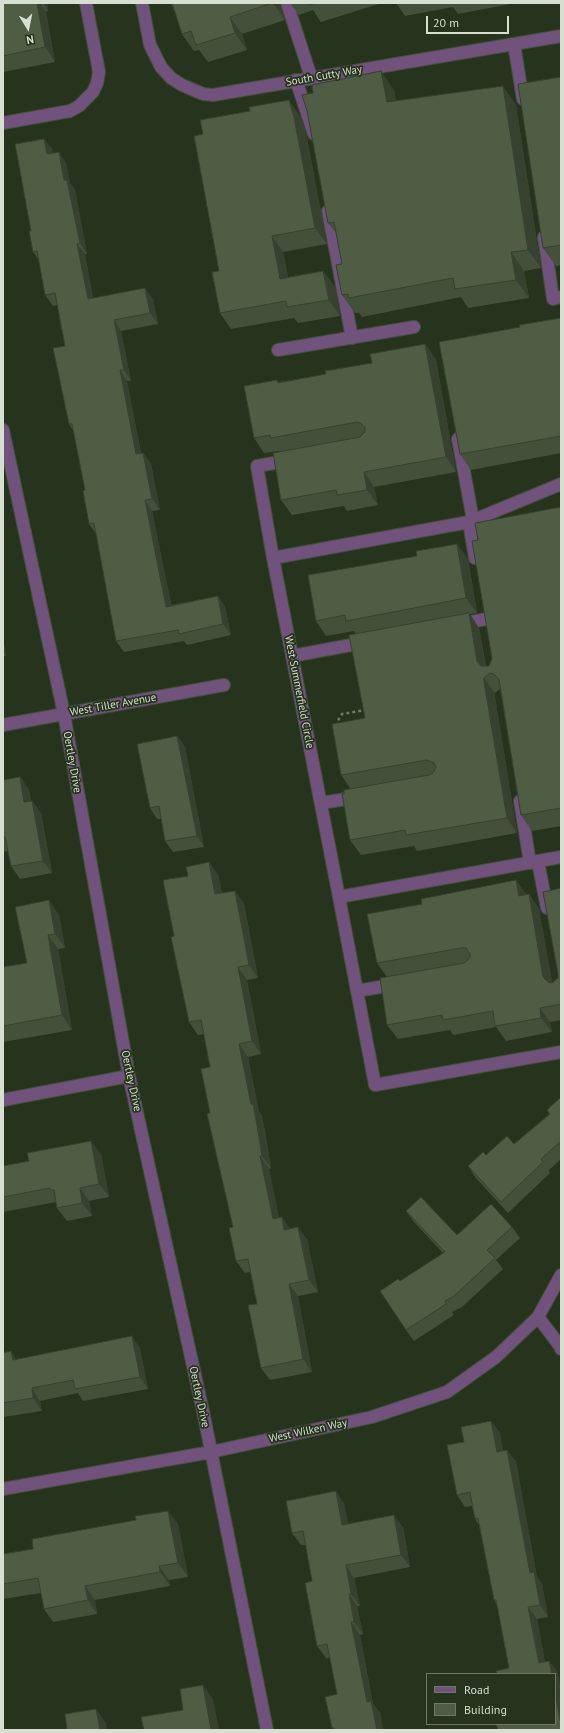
<!DOCTYPE html>
<style>
body{margin:0}
#map{position:relative;width:564px;height:1733px;overflow:hidden;background:#27341d;font-family:"PT Sans",sans-serif}
canvas{display:block}
.frame{position:absolute;inset:0;border:4px solid #d6dfd0;pointer-events:none}
.legend{position:absolute;left:426px;top:1673px;width:130px;height:52px;box-sizing:border-box;background:#27341d;border:1px solid #6d7865;margin:0;padding:5px 7px;list-style:none;font-size:12px;color:#d6dfd0}
.legend li{display:flex;align-items:center;gap:8px;height:20px}
.legend b{width:20px;border:1px solid #6d7865}
.north{position:absolute;left:8px;top:8px;width:40px;height:40px;-webkit-text-stroke:3px #27341d;paint-order:stroke;rotate:170deg;font-size:11px;font-weight:700;line-height:16px;text-align:center;color:#d6dfd0}
.north::after{content:'';display:block;margin:auto;width:14px;height:18px;background:#d6dfd0;clip-path:polygon(50% 0,100% 100%,50% 72%,0 100%)}
.scale{position:absolute;left:426px;top:16px;width:83px;height:18px;box-sizing:border-box;border:2px solid #d6dfd0;border-top:0;padding-left:5px;font-size:12px;line-height:14px;white-space:nowrap;color:#d6dfd0;-webkit-text-stroke:3px #27341d;paint-order:stroke}
</style>
<div id="map">
<canvas width="564" height="1733"></canvas>
<div class="frame"></div>
<ul class="legend">
<li><b style="height:5px;background:#70527d"></b>Road</li>
<li><b style="height:11px;background:#4e5d44"></b>Building</li>
</ul>
<div class="north">N</div>
<div class="scale">20 m</div>
</div>
<script>
const c = document.querySelector('canvas').getContext('2d');
c.lineJoin = 'round';
const poly = rows => new Path2D(rows.map(r => 'M' + r).join(''));
function trace(path, color, width, dash) { c.strokeStyle = color; c.lineWidth = width; c.lineCap = dash ? 'butt' : 'round'; c.setLineDash(dash || []); c.stroke(path); }
function paint(path, color) { c.fillStyle = color; c.fill(path, 'evenodd'); }
function drawText(font, color, halo, rows, align = 'center') {
  c.font = font + ' "PT Sans",sans-serif'; c.lineWidth = 3.5; c.setLineDash([]); c.textBaseline = 'middle'; c.strokeStyle = halo; c.fillStyle = color; for (const [text, x, y, turn = 0] of rows) {
    c.save(); c.translate(x, y); c.rotate((+turn || 0) * Math.PI / 180); c.textAlign = isNaN(turn) ? turn : align; if (halo) c.strokeText(text, 0, 0); c.fillText(text, 0, 0); c.restore();
  }
}
const lane = poly([
 [287,3,311,77],
 [514,44,523,99],
 [296,80,314,134],
 [328,211,352,338],
 [544,237,553,299,561,297],
 [278,350,414,327],
 [458,439,473,520],
 [469,522,475,558],
 [273,558,257,466,291,460],
 [460,624,486,619],
 [292,656,367,642],
 [520,801,530,863],
 [321,803,359,797],
 [357,991,397,984]
]);
const street = poly([
 [142,3,150,45,161,67,171,78,182,85,203,94,213,95,561,36],
 [3,123,70,111,79,106,93,92,97,83,99,72,86,3],
 [3,430,64,714,129,1076,204,1416,267,1730],
 [561,484,469,522,273,558,339,897,561,857],
 [3,725,224,685],
 [538,862,547,908],
 [339,897,375,1085,561,1052],
 [3,1100,129,1076],
 [538,1317,560,1346,561,1349],
 [3,1489,211,1452,372,1417,447,1392,496,1357,538,1317,561,1275]
]);
trace(lane, '#434f3a', 14);
trace(street, '#434f3a', 14);
trace(poly([
 [338,726,337,722,342,714,366,710]
]), '#6e7965', 2.5, [3, 3]);
trace(lane, '#70527d', 12);
trace(street, '#70527d', 12);
paint(poly([
 [3,3,47,3,48,11,46,12,55,62,3,72],
 [170,3,280,3,285,20,242,34,247,50,208,62,199,50,194,51,182,34,174,9],
 [290,3,382,3,321,22,313,10,299,15],
 [396,3,516,3,458,14,453,7,405,16],
 [561,77,561,265,556,266,543,248],
 [394,90,396,101,516,105,541,268,524,271,529,298,468,308,461,297,362,317,359,313,355,313,342,295,342,264,336,233,328,223],
 [300,116,306,133,327,244,283,252,288,277,323,271,335,287,340,316,298,323,294,318,231,329,220,313,219,271,203,134],
 [44,139,52,149,52,154,66,163,70,183,75,190,87,254,85,254,93,298,153,299,158,324,121,331,131,381,127,381,141,453,143,453,151,464,160,510,152,511,171,605,218,596,225,607,231,635,187,645,184,641,124,652,116,641,96,534,89,524,85,490,73,430,69,424,65,346,57,305,53,306,45,295,39,260,33,252,31,231],
 [561,318,561,453,471,470,460,454,520,327],
 [425,344,436,360,456,472,374,487,378,505,347,511,344,506,292,515,281,500,280,452,279,451,264,453,254,438,277,380,279,382,326,374,372,363],
 [561,507,561,826,532,831,521,815,500,689,495,693,495,697,517,833,417,851,414,846,361,855,350,840,344,794,350,788,341,775,365,718,356,634,354,631,326,636,316,621,468,559,477,613,470,614,479,628,486,666,489,666,492,658,478,540],
 [3,638,6,656,3,656],
 [177,736,185,747,204,847,173,852,165,841,161,819,157,819,150,808],
 [20,777,29,790,31,801,32,801,41,813,52,873,20,879,11,866,8,851,3,852,3,780],
 [209,862,218,875,222,893,235,891,244,904,258,978,247,980,261,1054,248,1057,259,1112,262,1116,266,1137,271,1168,269,1169,279,1218,290,1228,307,1239,318,1292,298,1296,312,1372,270,1380,261,1368,257,1304,250,1272,245,1273,236,1261,233,1227,210,1113,210,1067,204,1034,198,1035,189,1022,174,936,188,876],
 [516,880,526,895,529,894,539,909,552,983,558,978,558,974,561,888,561,1020,550,1022,552,1032,506,1041,496,1027,453,1035,450,1030,398,1039,387,1025,387,977,377,963,422,904],
 [59,915,65,948,58,949,72,1030,3,1042,3,967,27,963],
 [561,1097,561,1159,549,1170,550,1173,508,1213,475,1177,468,1166,486,1155,514,1144,549,1114,547,1110],
 [101,1154,109,1197,89,1201,92,1216,67,1221,57,1208,56,1202,3,1212,3,1166],
 [406,1211,457,1235,512,1227,520,1238,496,1260,503,1269,462,1307,452,1312,454,1315,414,1341,406,1330,400,1281,443,1253,414,1222],
 [132,1336,140,1349,148,1389,83,1401,78,1393,40,1401,42,1411,3,1417,3,1353,11,1351,16,1360],
 [491,1421,500,1433,503,1451,507,1450,516,1462,537,1577,542,1584,548,1617,537,1619,545,1662,549,1661,558,1673,555,1724,509,1668,497,1605,494,1600,479,1525,475,1519,472,1506,465,1507,457,1495,464,1442],
 [344,1503,348,1524,403,1527,410,1567,354,1578,360,1606,357,1606,363,1634,360,1635,373,1704,380,1713,383,1730,333,1730,332,1728,337,1694,330,1658,326,1658,317,1646,312,1581,306,1545,301,1545,292,1533],
 [178,1524,188,1577,169,1580,170,1586,95,1600,97,1614,53,1622,44,1609,41,1593,3,1599,3,1554]
]), '#43503a');
paint(poly([
 [37,3,40,3,46,12,55,62,45,47],
 [43,3,47,3,48,11],
 [273,3,280,3,285,20],
 [230,17,242,34,247,50,235,33],
 [381,71,394,90,400,121,387,102],
 [503,86,516,105,541,268,528,250],
 [289,100,300,116,306,133,327,244,315,228],
 [44,139,52,149,55,165,47,154],
 [59,152,66,163,70,183,75,190,87,254,80,243,64,180],
 [272,236,283,252,291,295,280,279],
 [77,244,85,254,95,310,88,299],
 [511,252,524,271,529,298,516,280],
 [323,271,335,287,340,316,329,300],
 [145,288,153,299,158,324,150,313],
 [114,320,121,331,131,381,124,370],
 [425,344,436,360,456,472,446,457],
 [120,370,127,381,143,465,136,454],
 [143,453,151,464,160,510,152,499],
 [364,472,374,487,378,505,367,490],
 [145,500,152,511,174,617,166,607],
 [457,544,468,559,477,613,466,598],
 [218,596,225,607,231,635,223,624],
 [469,613,479,628,487,675,477,661],
 [3,638,6,656,3,651],
 [484,678,495,693,495,697,517,833,507,818,484,682],
 [177,736,185,747,204,847,197,836],
 [20,777,29,790,33,815,24,802],
 [32,801,41,813,52,873,43,861],
 [209,862,218,875,224,907,215,894],
 [516,880,527,895,519,896],
 [235,891,244,904,258,978,249,965],
 [529,894,539,909,554,991,543,977],
 [49,900,59,915,65,948,55,934],
 [48,935,58,949,72,1030,62,1015],
 [238,967,247,980,261,1054,252,1041],
 [540,1008,550,1022,552,1032,541,1018],
 [239,1044,248,1057,259,1112,262,1116,271,1168,262,1156,251,1104],
 [91,1141,101,1154,109,1197,99,1184],
 [260,1156,269,1169,282,1232,273,1219],
 [80,1188,89,1201,92,1216,82,1203],
 [282,1217,291,1230,284,1230],
 [298,1227,307,1239,318,1292,309,1280],
 [289,1284,298,1296,312,1372,303,1359],
 [132,1336,140,1349,148,1389,140,1377],
 [11,1351,19,1364,13,1360],
 [32,1388,40,1401,42,1411,33,1398],
 [491,1421,500,1433,506,1465,497,1452],
 [507,1450,516,1462,537,1577,542,1584,548,1617,540,1605,530,1573],
 [336,1491,344,1503,351,1537,342,1525],
 [168,1511,178,1524,188,1577,178,1563],
 [394,1515,403,1527,410,1567,401,1555],
 [346,1565,354,1578,360,1606,351,1594],
 [159,1566,169,1580,170,1586,160,1572],
 [85,1586,95,1600,97,1614,88,1600],
 [349,1594,357,1606,363,1634,354,1622],
 [528,1607,537,1619,547,1674,539,1663],
 [351,1622,360,1635,373,1704,380,1713,383,1730,377,1730,367,1702],
 [549,1661,558,1673,561,1690,561,1725,555,1692,555,1674,552,1674],
 [203,1685,213,1699,219,1730,211,1730],
 [96,1709,106,1723,107,1730,100,1730]
]), '#374130');
const building = poly([
 [3,3,37,3,45,47,3,56,3,3],
 [172,3,272,3,230,17,235,33,196,45,191,31,182,34,172,3],
 [309,3,316,3,309,5,309,3],
 [381,71,387,102,503,86,528,250,511,252,516,280,455,289,453,278,349,298,348,294,342,295,336,265,342,264,334,222,328,223,307,111,302,95,313,93,312,85,381,71],
 [561,77,561,245,543,248,518,84,561,77],
 [289,100,294,117,315,228,272,236,280,279,323,271,329,300,287,307,286,301,220,313,212,272,219,271,194,136,203,134,200,120,250,111,249,107,289,100],
 [44,139,47,154,59,152,64,180,67,180,80,243,77,244,88,299,145,288,150,313,114,320,124,370,120,370,136,454,143,453,152,499,145,500,166,607,218,596,223,624,179,634,178,630,116,641,94,523,89,524,83,491,85,490,72,424,69,424,53,348,65,346,55,293,45,295,37,251,33,252,29,231,31,231,15,144,44,139],
 [561,318,561,436,460,454,439,342,520,327,519,325,561,318],
 [425,344,446,457,364,472,367,490,337,495,336,490,281,500,273,453,360,437,365,432,365,428,361,423,357,422,271,438,270,435,254,438,244,386,277,380,278,383,326,374,325,371,372,363,370,354,425,344],
 [561,507,561,808,521,815,499,679,494,674,490,673,484,678,484,682,507,818,406,835,405,830,350,840,342,794,344,794,344,790,429,775,433,773,436,767,434,763,427,760,341,775,332,724,365,718,349,635,469,613,477,661,481,666,489,666,492,658,472,541,478,540,475,523,561,507],
 [457,544,466,598,346,621,345,615,316,621,308,575,417,556,416,551,457,544],
 [177,736,197,836,165,841,159,806,150,808,137,744,177,736],
 [20,777,24,802,32,801,43,861,11,866,5,837,3,837,3,780,20,777],
 [209,862,215,894,235,891,249,965,238,967,252,1041,239,1044,251,1104,253,1104,257,1125,262,1156,260,1156,273,1219,282,1217,284,1230,298,1227,309,1280,289,1284,303,1359,261,1368,248,1305,257,1304,248,1259,236,1261,229,1228,233,1227,207,1114,210,1113,201,1069,210,1067,201,1020,189,1022,171,937,174,936,163,880,188,876,186,867,209,862],
 [516,880,519,896,529,894,543,977,548,982,552,983,558,978,558,974,543,892,561,888,561,1004,540,1008,541,1018,495,1026,493,1011,443,1020,442,1015,387,1025,380,978,464,963,470,958,470,954,466,948,461,948,377,963,367,914,422,904,421,899,516,880],
 [49,900,55,934,48,935,62,1015,3,1026,3,967,27,963,15,907,49,900],
 [561,1097,561,1141,541,1159,543,1162,501,1202,468,1166,483,1152,486,1155,507,1136,514,1144,550,1114,547,1110,561,1097],
 [91,1141,99,1184,80,1188,82,1203,57,1208,54,1190,50,1190,50,1188,3,1197,3,1166,29,1161,27,1153,91,1141],
 [421,1197,457,1235,491,1204,512,1227,487,1250,495,1258,454,1296,445,1301,446,1304,406,1330,380,1291,398,1279,400,1281,445,1252,406,1211,421,1197],
 [132,1336,140,1377,75,1389,73,1380,32,1388,33,1398,3,1403,3,1353,11,1351,13,1360,132,1336],
 [491,1421,497,1452,507,1450,530,1573,534,1572,540,1605,528,1607,539,1663,549,1661,552,1674,497,1674,496,1671,509,1668,496,1600,494,1600,478,1518,475,1519,470,1492,457,1495,447,1445,464,1442,461,1427,491,1421],
 [336,1491,342,1525,394,1515,401,1555,346,1565,351,1594,349,1594,354,1622,351,1622,367,1702,371,1701,377,1730,335,1730,334,1728,332,1728,325,1697,337,1694,327,1644,317,1646,305,1583,312,1581,303,1531,292,1533,286,1501,336,1491],
 [168,1511,178,1563,159,1566,160,1572,85,1586,88,1600,44,1609,38,1578,3,1584,3,1554,33,1549,32,1539,136,1520,135,1516,168,1511],
 [203,1685,211,1730,144,1730,141,1717,183,1710,180,1689,203,1685],
 [555,1692,561,1725,561,1730,498,1730,496,1724,555,1724,555,1692],
 [96,1709,100,1730,67,1730,65,1714,96,1709]
]);
paint(building, '#4e5d44');
trace(building, '#374130', 1);
drawText('11px', '#d6dfd0', '#27341d', [
 ["South Cutty Way",324,76,-10],
 ["West Summerfield Circle",299,692,79],
 ["West Tiller Avenue",113,705,-10],
 ["Oertley Drive",72,762,80],
 ["Oertley Drive",131,1081,78],
 ["Oertley Drive",199,1397,78],
 ["West Wilken Way",308,1431,-12]
]);
</script>
